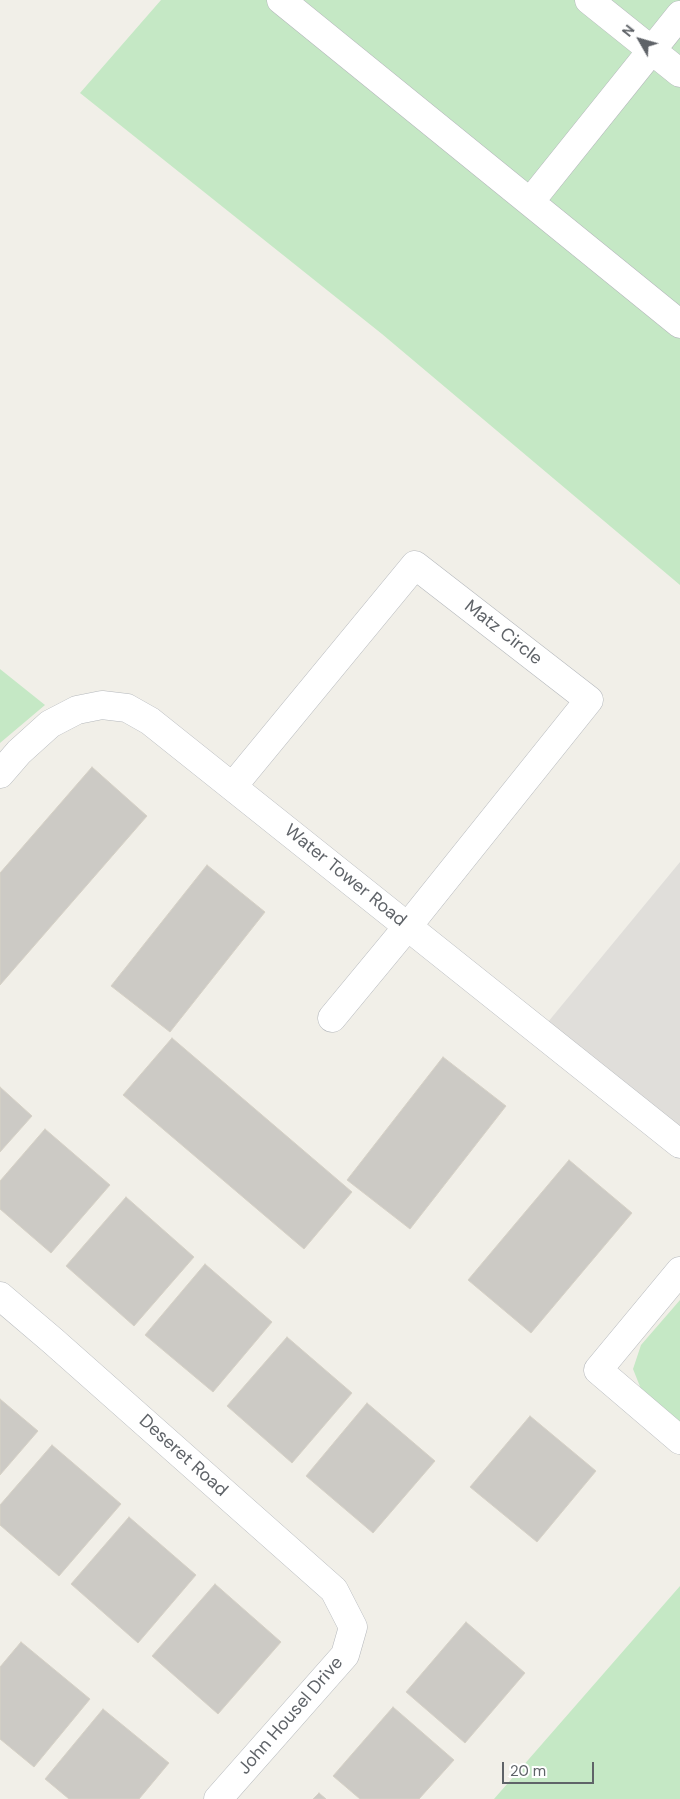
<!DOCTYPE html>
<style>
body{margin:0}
#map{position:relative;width:680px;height:1799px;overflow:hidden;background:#f1efe8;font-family:"DM Sans",sans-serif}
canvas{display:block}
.north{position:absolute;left:615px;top:15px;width:50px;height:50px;-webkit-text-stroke:4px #fff;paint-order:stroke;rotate:308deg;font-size:14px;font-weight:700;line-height:20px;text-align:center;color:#5f6368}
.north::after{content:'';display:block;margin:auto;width:18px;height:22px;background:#5f6368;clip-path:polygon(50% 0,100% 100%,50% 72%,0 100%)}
.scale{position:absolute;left:502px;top:1762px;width:92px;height:22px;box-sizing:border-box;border:2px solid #5f6368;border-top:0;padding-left:6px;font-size:15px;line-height:18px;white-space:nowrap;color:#5f6368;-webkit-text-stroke:4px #fff;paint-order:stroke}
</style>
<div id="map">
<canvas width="680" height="1799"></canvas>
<div class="north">N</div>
<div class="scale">20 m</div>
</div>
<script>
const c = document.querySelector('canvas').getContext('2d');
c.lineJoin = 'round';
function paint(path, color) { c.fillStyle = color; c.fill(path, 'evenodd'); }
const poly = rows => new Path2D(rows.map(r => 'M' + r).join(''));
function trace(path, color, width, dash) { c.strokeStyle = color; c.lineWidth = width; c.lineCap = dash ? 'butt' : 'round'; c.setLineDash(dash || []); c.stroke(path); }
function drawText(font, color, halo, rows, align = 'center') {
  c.font = font + ' "DM Sans",sans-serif'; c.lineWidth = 4; c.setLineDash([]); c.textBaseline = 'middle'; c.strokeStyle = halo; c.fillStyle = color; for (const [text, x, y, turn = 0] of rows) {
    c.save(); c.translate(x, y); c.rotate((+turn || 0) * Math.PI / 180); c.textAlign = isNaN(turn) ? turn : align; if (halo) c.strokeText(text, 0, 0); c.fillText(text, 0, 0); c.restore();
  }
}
paint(poly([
 [680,862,680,1131,548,1022]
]), '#e0deda');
paint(poly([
 [161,0,680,0,680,585,382,334,80,93],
 [0,669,45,705,0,743],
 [680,1300,680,1425,643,1394,633,1369,641,1345],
 [680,1586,680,1799,494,1799]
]), '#c5e8c5');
const building = poly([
 [92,767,147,816,0,985,0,873,92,767],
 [207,865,265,912,170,1032,111,986,207,865],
 [172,1038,352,1192,304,1249,123,1095,172,1038],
 [443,1057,506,1106,410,1229,347,1180,443,1057],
 [0,1087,32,1116,0,1152,0,1087],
 [45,1129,110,1185,51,1253,0,1209,0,1181,45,1129],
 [569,1160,632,1213,531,1333,468,1280,569,1160],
 [126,1197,194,1257,134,1326,66,1266,126,1197],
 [205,1264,272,1322,213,1392,145,1335,205,1264],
 [287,1337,352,1393,292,1463,227,1406,287,1337],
 [0,1399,38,1431,0,1475,0,1399],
 [367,1403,435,1461,373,1533,306,1476,367,1403],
 [530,1416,596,1471,537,1542,470,1487,530,1416],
 [52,1445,121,1504,59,1576,0,1525,0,1505,52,1445],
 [129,1517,196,1575,138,1643,71,1584,129,1517],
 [215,1584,281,1642,218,1714,152,1656,215,1584],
 [466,1622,525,1673,465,1743,406,1692,466,1622],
 [21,1642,90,1699,34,1767,0,1739,0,1667,21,1642],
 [393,1707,454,1760,419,1799,360,1799,333,1776,393,1707],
 [103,1709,169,1763,139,1799,69,1799,45,1779,103,1709],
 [319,1793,326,1799,313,1799,319,1793]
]);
paint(building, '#cccac5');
trace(building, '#d6d1c6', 1);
const street = poly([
 [281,0,680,324],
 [589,0,680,73],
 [530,202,680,15],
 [0,774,19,752,50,724,77,710,102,705,127,708,150,721,680,1144],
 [233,786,415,565,589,700,408,926,332,1018],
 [680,1271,598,1370,680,1440],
 [0,1296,53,1341,334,1590,353,1627,345,1655,218,1799]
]);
trace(street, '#b5b8bc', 29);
trace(street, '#fff', 28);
drawText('18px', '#5f6368', '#fff', [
 ["Matz Circle",503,633,38],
 ["Water Tower Road",345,876,39],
 ["Deseret Road",183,1456,42],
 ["John Housel Drive",291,1716,-49]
]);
</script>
